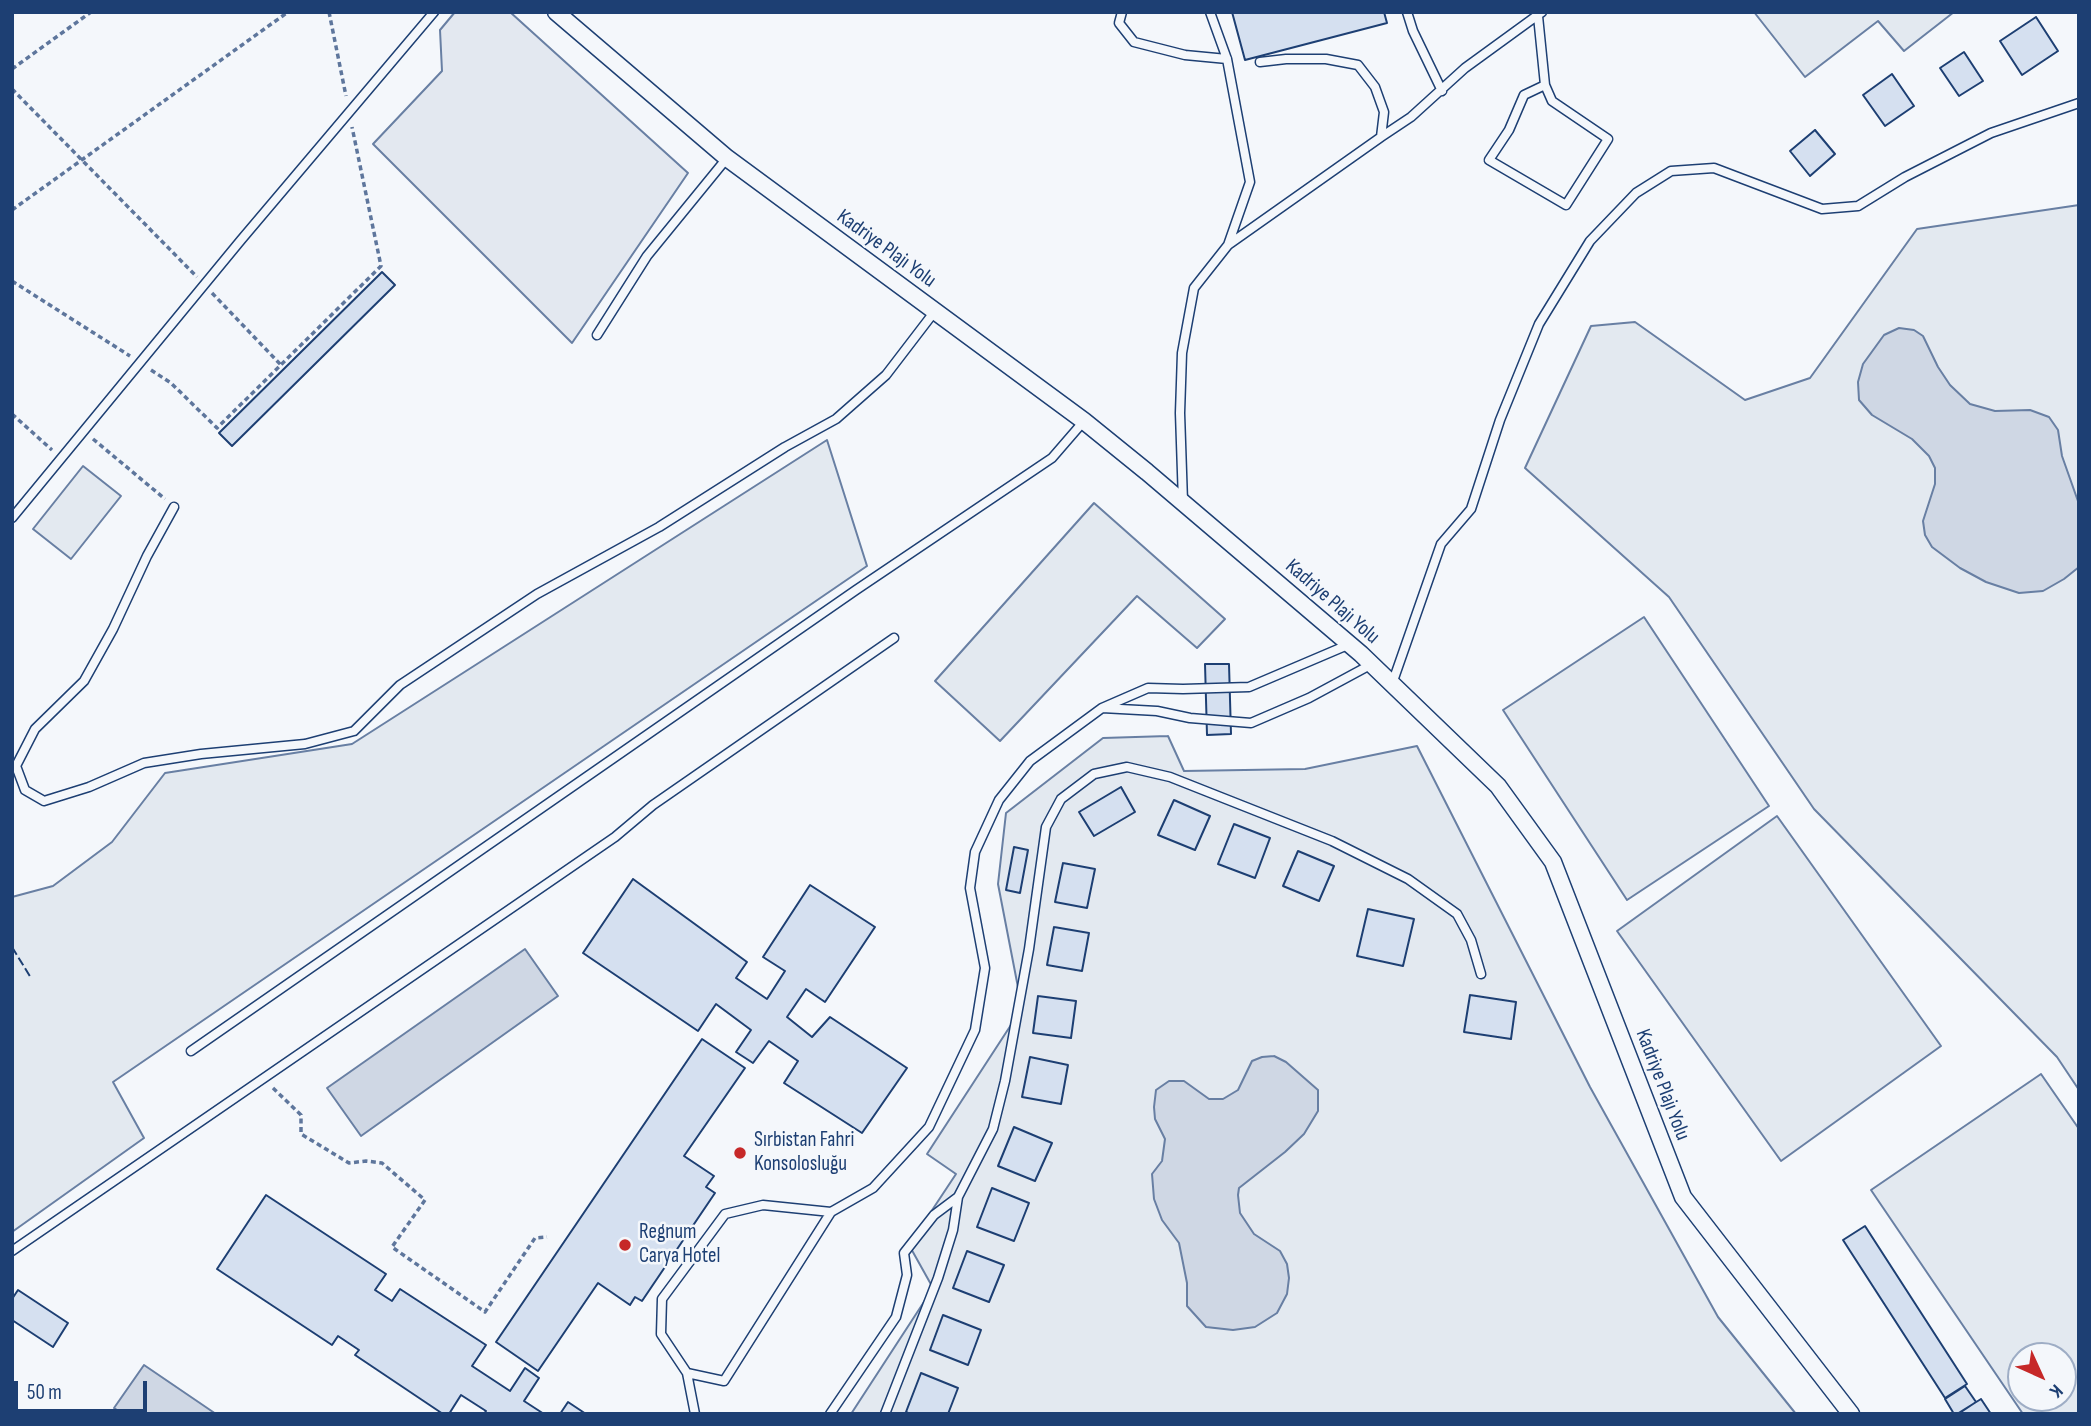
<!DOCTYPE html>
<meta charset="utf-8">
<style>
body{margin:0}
#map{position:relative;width:2091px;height:1426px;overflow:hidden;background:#f4f7fb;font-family:"Sofia Sans Condensed",sans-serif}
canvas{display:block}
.frame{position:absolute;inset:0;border:14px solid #1d3f73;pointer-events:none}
.north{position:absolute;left:2007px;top:1342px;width:70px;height:70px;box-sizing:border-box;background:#f4f7fb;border:2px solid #9eadc5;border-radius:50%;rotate:135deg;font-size:19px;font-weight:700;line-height:28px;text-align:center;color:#1d3f73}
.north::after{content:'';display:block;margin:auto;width:24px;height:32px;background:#c62828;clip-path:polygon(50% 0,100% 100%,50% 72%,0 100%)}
.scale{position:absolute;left:14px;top:1381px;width:133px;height:32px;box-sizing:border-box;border:4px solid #1d3f73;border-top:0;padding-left:9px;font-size:21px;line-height:24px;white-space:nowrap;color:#1d3f73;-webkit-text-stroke:5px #f4f7fb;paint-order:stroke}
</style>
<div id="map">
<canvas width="2091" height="1426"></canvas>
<div class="frame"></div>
<div class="north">K</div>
<div class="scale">50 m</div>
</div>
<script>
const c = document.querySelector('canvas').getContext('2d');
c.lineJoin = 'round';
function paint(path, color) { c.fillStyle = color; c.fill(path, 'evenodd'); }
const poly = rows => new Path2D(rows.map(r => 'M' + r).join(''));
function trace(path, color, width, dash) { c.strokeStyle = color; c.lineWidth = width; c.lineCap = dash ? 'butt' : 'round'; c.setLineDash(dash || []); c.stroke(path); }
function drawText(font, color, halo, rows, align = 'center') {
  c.font = font + ' "Sofia Sans Condensed",sans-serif'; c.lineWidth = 5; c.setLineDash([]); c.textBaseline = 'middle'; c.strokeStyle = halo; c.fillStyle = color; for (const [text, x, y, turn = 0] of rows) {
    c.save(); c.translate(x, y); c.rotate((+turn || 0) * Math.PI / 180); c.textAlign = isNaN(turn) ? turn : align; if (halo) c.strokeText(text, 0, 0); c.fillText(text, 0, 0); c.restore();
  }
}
const green = poly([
 [1754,12,1954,12,1904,51,1878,21,1805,77,1754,12],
 [2079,205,2079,1090,2057,1057,1814,809,1669,597,1525,468,1591,326,1635,322,1745,400,1810,378,1917,229,2079,205],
 [827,440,867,566,113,1082,144,1138,12,1232,12,897,53,886,112,842,165,773,352,744,827,440],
 [83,466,121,496,71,559,33,529,83,466],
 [1094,503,1225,619,1197,648,1137,596,1000,741,935,681,1094,503],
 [1644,617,1769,806,1627,900,1503,710,1644,617],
 [1168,736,1184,771,1305,769,1417,746,1590,1087,1718,1317,1796,1414,851,1414,933,1288,909,1245,956,1174,927,1154,1022,1008,998,884,1006,813,1103,738,1168,736],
 [1777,816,1941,1046,1781,1161,1617,931,1777,816],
 [2041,1074,2079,1129,2079,1414,2023,1414,1871,1190,2041,1074],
 [2021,1356,2063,1356,2063,1398,2021,1398,2021,1356]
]);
paint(green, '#e3e9f0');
trace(green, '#687fa3', 2);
const parking = poly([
 [455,12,510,12,688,173,572,343,373,144,442,71,440,30,455,12]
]);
paint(parking, '#e3e8f0');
trace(parking, '#687fa3', 2);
const water = poly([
 [1899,328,1914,330,1923,336,1938,367,1950,385,1970,404,1995,411,2030,410,2049,417,2058,430,2062,456,2079,504,2079,567,2064,579,2043,591,2019,593,1986,582,1960,568,1932,547,1925,535,1923,521,1935,484,1935,468,1929,456,1912,439,1872,415,1859,400,1858,382,1863,364,1884,335,1899,328],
 [525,949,558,996,361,1136,327,1088,525,949],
 [1274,1056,1286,1062,1318,1090,1318,1111,1304,1134,1285,1152,1239,1188,1238,1195,1240,1213,1254,1234,1280,1251,1287,1264,1289,1278,1287,1294,1277,1313,1255,1327,1233,1330,1206,1327,1187,1306,1187,1283,1179,1243,1162,1220,1154,1199,1152,1174,1162,1161,1165,1139,1155,1119,1154,1107,1156,1090,1169,1081,1184,1081,1209,1099,1223,1099,1238,1090,1252,1061,1262,1057,1274,1056],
 [144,1365,216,1414,123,1414,114,1408,144,1365]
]);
paint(water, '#cfd7e4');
trace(water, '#687fa3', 2);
const building = poly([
 [1232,12,1384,12,1387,23,1245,60,1232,12],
 [2036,17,2058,51,2022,75,2000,41,2036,17],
 [1964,52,1983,81,1959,96,1940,68,1964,52],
 [1892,74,1914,106,1885,126,1863,95,1892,74],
 [1815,130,1835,154,1810,176,1790,151,1815,130],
 [382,272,395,285,232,446,219,433,382,272],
 [1205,664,1229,664,1231,734,1207,735,1205,664],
 [1121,787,1135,812,1094,836,1079,812,1121,787],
 [1174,800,1210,816,1195,850,1158,835,1174,800],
 [1234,824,1270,838,1255,878,1218,864,1234,824],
 [1014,847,1028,850,1020,893,1006,890,1014,847],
 [1298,851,1334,866,1319,901,1283,886,1298,851],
 [1063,863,1095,869,1087,908,1055,902,1063,863],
 [633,879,747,962,736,978,767,999,785,971,763,957,810,885,875,927,825,1002,806,989,787,1017,812,1037,830,1017,907,1068,862,1133,784,1083,798,1061,769,1041,753,1063,736,1052,751,1030,716,1004,698,1031,583,953,633,879],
 [1368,909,1414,919,1403,966,1357,956,1368,909],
 [1054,927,1089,933,1082,971,1047,965,1054,927],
 [1470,995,1516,1002,1511,1039,1464,1032,1470,995],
 [1038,996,1076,1001,1071,1038,1033,1033,1038,996],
 [702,1039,745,1068,684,1156,714,1176,706,1187,715,1193,642,1301,635,1297,630,1305,598,1283,538,1371,496,1342,702,1039],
 [1030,1057,1068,1065,1061,1104,1022,1097,1030,1057],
 [1014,1127,1052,1143,1035,1181,998,1166,1014,1127],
 [992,1188,1029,1203,1014,1241,977,1227,992,1188],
 [266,1195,386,1274,375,1290,392,1301,400,1289,486,1345,472,1366,510,1391,525,1368,539,1378,524,1401,544,1414,484,1414,486,1411,461,1395,449,1414,443,1414,355,1355,359,1350,338,1336,332,1345,217,1269,266,1195],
 [1865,1226,1967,1384,1945,1398,1843,1240,1865,1226],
 [967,1251,1004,1265,989,1302,953,1288,967,1251],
 [18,1290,68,1323,53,1347,12,1320,12,1299,18,1290],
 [943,1315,981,1330,968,1365,930,1350,943,1315],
 [921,1373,958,1388,948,1414,910,1414,906,1412,921,1373],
 [1965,1386,1976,1402,1958,1414,1954,1414,1945,1399,1965,1386],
 [1981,1399,1991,1414,1957,1414,1981,1399],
 [568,1402,586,1414,560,1414,568,1402]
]);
paint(building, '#d5e0f0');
trace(building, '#1d3f73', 2);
const lane = poly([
 [1122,12,1119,23,1134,42,1185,55,1227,59],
 [1210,12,1227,59,1250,182,1228,245],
 [1407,12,1413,31,1442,91],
 [1538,16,1545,85,1552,101,1608,139,1566,205,1489,160,1509,130,1524,95,1545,85],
 [1381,137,1411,117,1465,68,1542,12],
 [597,335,647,256,727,158],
 [1183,502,1180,413,1182,353,1194,288,1228,245,1381,137,1384,112,1375,87,1358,65,1326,59,1286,59,1260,62],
 [174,507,147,556,113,629,84,681,35,729,16,766,25,790,44,801,89,787,144,763,201,754,305,744,354,731,400,685,537,594,659,527,785,447,836,419,886,375,935,311],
 [12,518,241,240,434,12],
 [1350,644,1249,687,1183,689,1148,688,1102,708,1157,711,1190,718,1251,723,1309,698,1372,664],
 [1392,684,1441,544,1471,509,1500,420,1539,324,1590,241,1636,193,1671,171,1714,168,1822,209,1858,206,1905,177,1991,133,2079,103],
 [191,1051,856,590,1052,458,1084,421],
 [831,1212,724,1381,687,1373,661,1334,662,1299,725,1214,763,1205,831,1212,873,1188,929,1127,975,1030,985,968,970,888,975,852,999,800,1030,761,1102,708],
 [12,1251,615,837,653,805,894,638],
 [687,1373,695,1414],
 [830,1414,896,1317,907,1275,904,1253,934,1215,958,1197,993,1129,1005,1081,1029,949,1046,827,1061,799,1094,774,1127,767,1170,777,1332,841,1408,879,1457,914,1471,940,1481,974],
 [885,1414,938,1278,953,1230,958,1197]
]);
const street = poly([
 [556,12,727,158,1084,421,1147,472,1361,654,1498,786,1553,862,1683,1197,1851,1414]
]);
trace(lane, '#1d3f73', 11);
trace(street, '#1d3f73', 19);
trace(poly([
 [329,12,346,96],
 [12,69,91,12],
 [12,89,197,277],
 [12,210,288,12],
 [12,281,130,356],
 [212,293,281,365],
 [151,370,171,383,217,428,381,266,352,127],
 [12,414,52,450],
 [93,439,165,499],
 [273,1088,301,1115,301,1134,349,1163,366,1161,382,1163,425,1200,392,1247,485,1312,535,1238,547,1237]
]), '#5e769c', 3.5, [5, 3.5]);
trace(lane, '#f4f7fb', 8);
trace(street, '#f4f7fb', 16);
trace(poly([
 [12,947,31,978]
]), '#1d3f73', 2, [9, 3.5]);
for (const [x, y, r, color] of [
 [740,1153,7,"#c62828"],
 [625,1245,7,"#c62828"]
]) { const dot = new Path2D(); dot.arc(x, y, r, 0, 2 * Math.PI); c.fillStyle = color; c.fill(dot); trace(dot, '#f4f7fb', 2.5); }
drawText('21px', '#1d3f73', '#f4f7fb', [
 ["Kadriye Plajı Yolu",886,249,36],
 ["Kadriye Plajı Yolu",1332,602,41],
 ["Kadriye Plajı Yolu",1662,1085,69]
]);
drawText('21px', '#1d3f73', '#f4f7fb', [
 ["Sırbistan Fahri",754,1141],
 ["Konsolosluğu",754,1165],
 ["Regnum",639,1233],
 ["Carya Hotel",639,1257]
], 'left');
</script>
